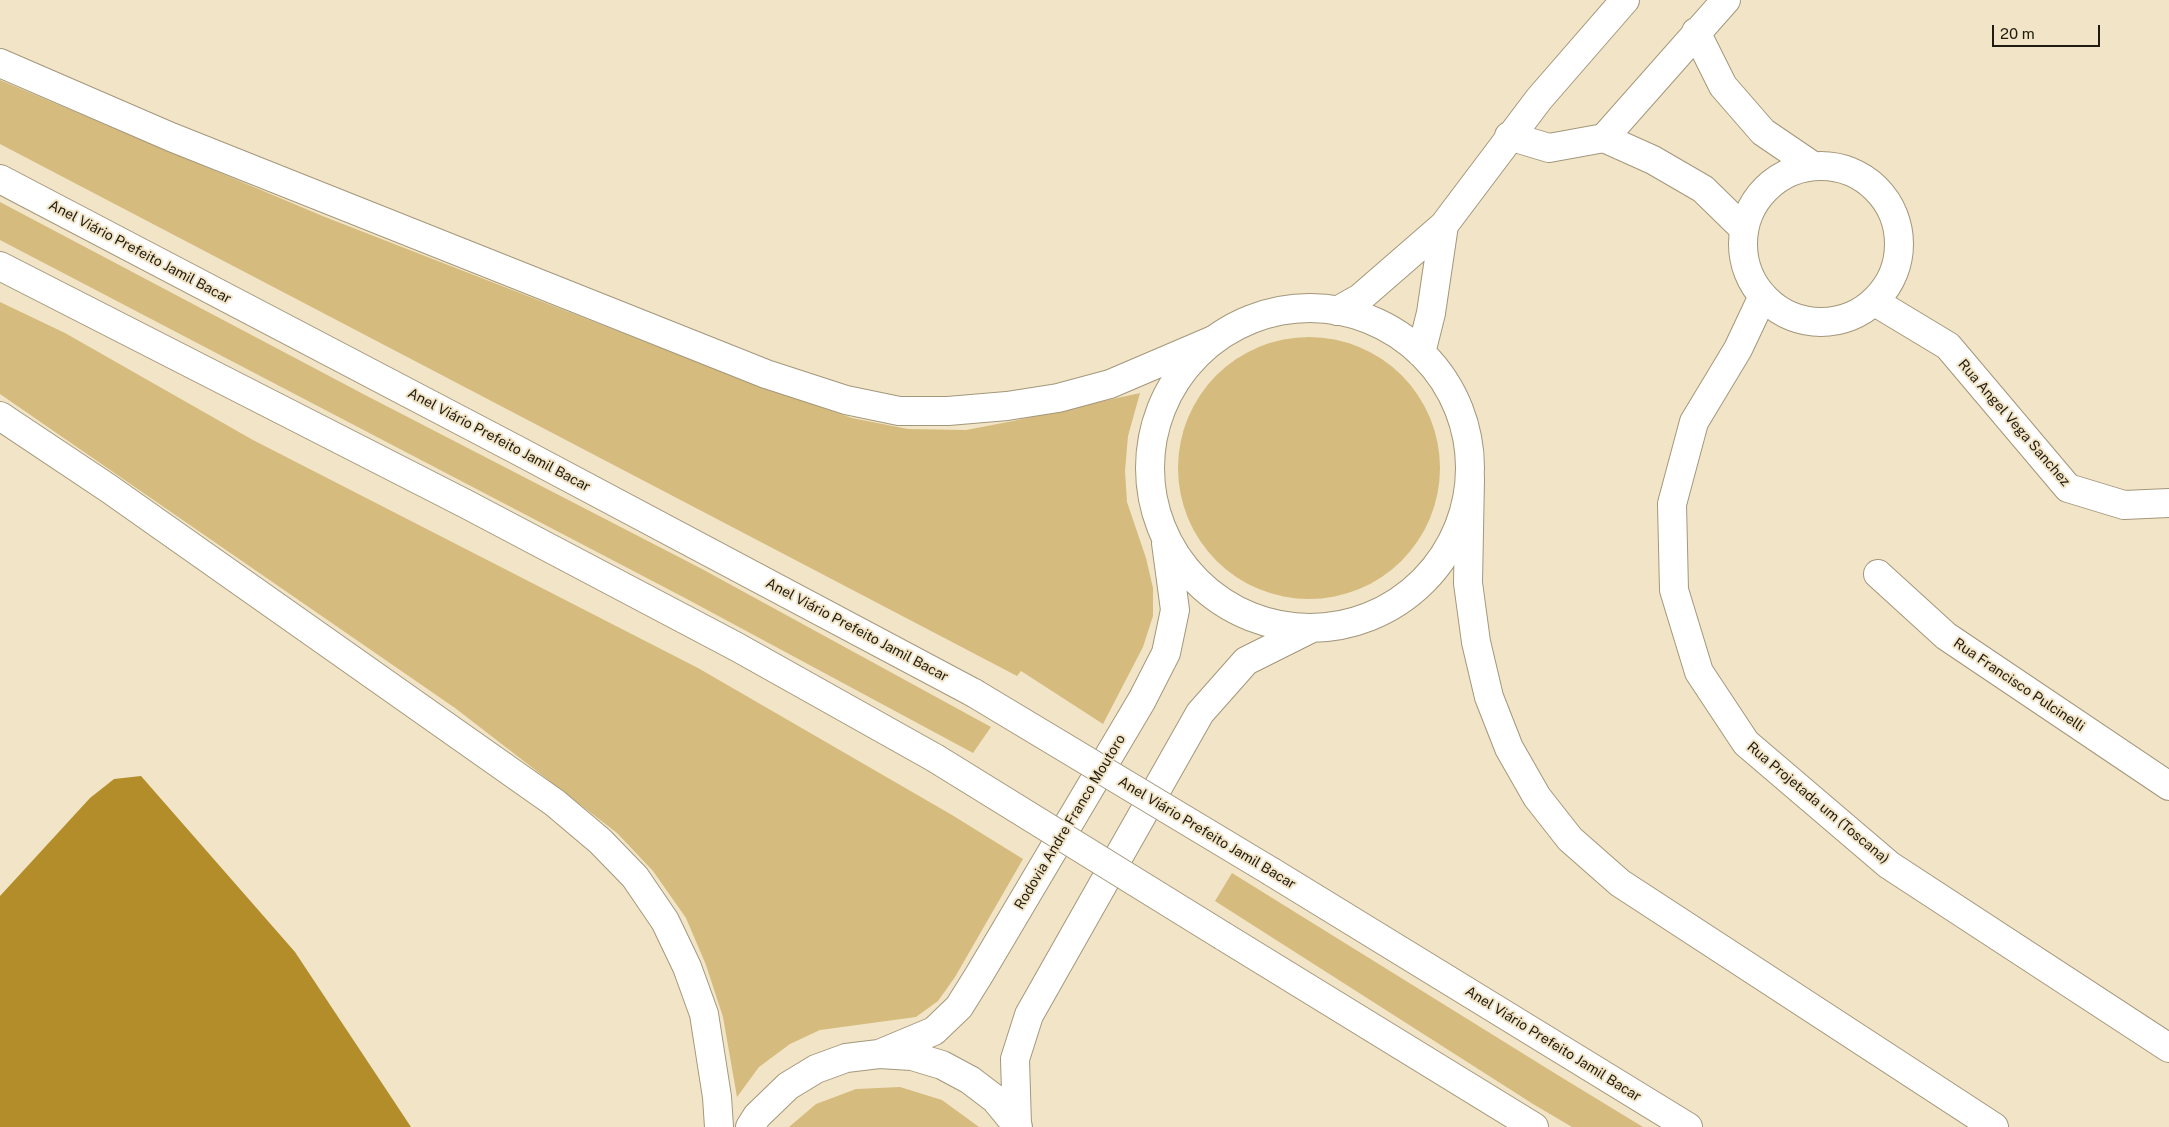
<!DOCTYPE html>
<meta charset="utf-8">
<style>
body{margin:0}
#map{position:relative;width:2169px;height:1127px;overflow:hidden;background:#f2e5c7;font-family:"Public Sans",sans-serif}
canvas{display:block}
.scale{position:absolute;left:1992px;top:25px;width:108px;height:22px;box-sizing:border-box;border:2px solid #201b10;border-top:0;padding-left:6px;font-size:15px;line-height:18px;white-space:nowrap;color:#201b10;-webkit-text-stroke:4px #f2e5c7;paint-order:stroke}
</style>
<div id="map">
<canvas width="2169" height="1127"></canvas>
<div class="scale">20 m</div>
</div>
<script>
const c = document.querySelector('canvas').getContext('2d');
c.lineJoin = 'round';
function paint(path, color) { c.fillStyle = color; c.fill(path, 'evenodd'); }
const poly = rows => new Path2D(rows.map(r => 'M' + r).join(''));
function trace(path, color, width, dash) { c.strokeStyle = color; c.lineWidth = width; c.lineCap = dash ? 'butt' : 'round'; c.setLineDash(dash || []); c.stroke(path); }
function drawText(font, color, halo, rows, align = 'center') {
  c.font = font + ' "Public Sans",sans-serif'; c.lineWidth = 4; c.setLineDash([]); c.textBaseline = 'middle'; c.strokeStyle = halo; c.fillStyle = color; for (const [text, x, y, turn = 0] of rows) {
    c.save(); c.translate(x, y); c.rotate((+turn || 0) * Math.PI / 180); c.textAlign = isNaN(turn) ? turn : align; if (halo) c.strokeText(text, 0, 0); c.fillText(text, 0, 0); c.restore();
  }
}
paint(poly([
 [0,80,325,217,733,376,852,418,908,429,966,430,1013,421,1140,393,1128,436,1125,471,1127,502,1146,558,1153,588,1153,616,1143,647,1103,724,1021,671,1017,676,0,144],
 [0,202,367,396,702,569,991,727,973,753,685,598,0,240],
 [0,302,65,333,253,440,698,668,952,815,1023,859,955,977,938,1001,916,1017,820,1030,790,1044,759,1067,737,1097,723,1017,706,965,686,918,653,871,617,833,455,708,0,394],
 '1178 468a131 131 0 1 1 262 0a131 131 0 1 1-262 0Z',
 [1232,873,1556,1074,1643,1127,1572,1127,1533,1104,1215,901],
 [900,1087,942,1100,979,1127,789,1127,816,1104,856,1089]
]), '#d5bb7d');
paint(poly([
 [141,776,295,952,411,1127,0,1127,0,896,90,798,114,779]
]), '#b28d2a');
const street = poly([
 [1875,302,1948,346,2068,488,2124,505,2169,503],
 [1878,574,1946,636,2169,786]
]);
const secondary = poly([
 [1696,32,1723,86,1763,132,1813,166],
 [1509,136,1549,148,1604,138,1726,0],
 [1604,138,1653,160,1703,189,1744,229],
 '1743 244a78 78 0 1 1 156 0a78 78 0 1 1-156 0Z',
 [1763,296,1738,349,1694,422,1672,504,1674,590,1699,672,1746,743,1889,865,2169,1048],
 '1150 468a160 160 0 1 1 320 0a160 160 0 1 1-320 0Z',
 [1337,311,1360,298,1444,225,1539,99,1625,0],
 [1421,353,1431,313,1444,225],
 [879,1054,934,1031,959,1007,979,975,1142,700,1166,653,1175,610,1166,543],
 [1017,1125,1015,1059,1029,1015,1200,713,1246,661,1310,629],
 [750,1127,757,1116,788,1086,816,1069,846,1058,879,1054,912,1056,942,1065,970,1080,995,1099,1018,1127]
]);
const highway = poly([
 [0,63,171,137,766,374,846,400,899,411,948,411,1007,406,1058,398,1110,384,1213,340],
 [0,179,517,450,974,693],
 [0,266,466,504,737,647,935,758],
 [0,416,108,488,555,803,600,841,635,877,665,921,687,967,704,1014,717,1097,719,1127],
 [1470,479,1468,583,1476,642,1489,697,1509,748,1537,797,1570,839,1620,883,1994,1127],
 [1272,872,1688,1127],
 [1223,936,1534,1127]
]);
trace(street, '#a3977b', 30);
trace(secondary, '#a3977b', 30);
trace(highway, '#a3977b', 30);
trace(street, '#fff', 28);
trace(secondary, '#fff', 28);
trace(highway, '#fff', 28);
const highwayBridge = poly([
 [974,693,1272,872],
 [935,758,1223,936]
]);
trace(highwayBridge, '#a3977b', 30, []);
trace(highwayBridge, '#fff', 28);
drawText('14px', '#201b10', '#f2e5c7', [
 ["Anel Viário Prefeito Jamil Bacar",140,252,28],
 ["Rua Angel Vega Sanchez",2014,423,49],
 ["Anel Viário Prefeito Jamil Bacar",499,440,28],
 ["Anel Viário Prefeito Jamil Bacar",857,630,28],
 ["Rua Francisco Pulcinelli",2019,685,34],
 ["Rua Projetada um (Toscana)",1818,803,40],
 ["Rodovia Andre Franco Moutoro",1070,822,-59],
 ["Anel Viário Prefeito Jamil Bacar",1207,833,31],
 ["Anel Viário Prefeito Jamil Bacar",1553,1044,32]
]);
</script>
